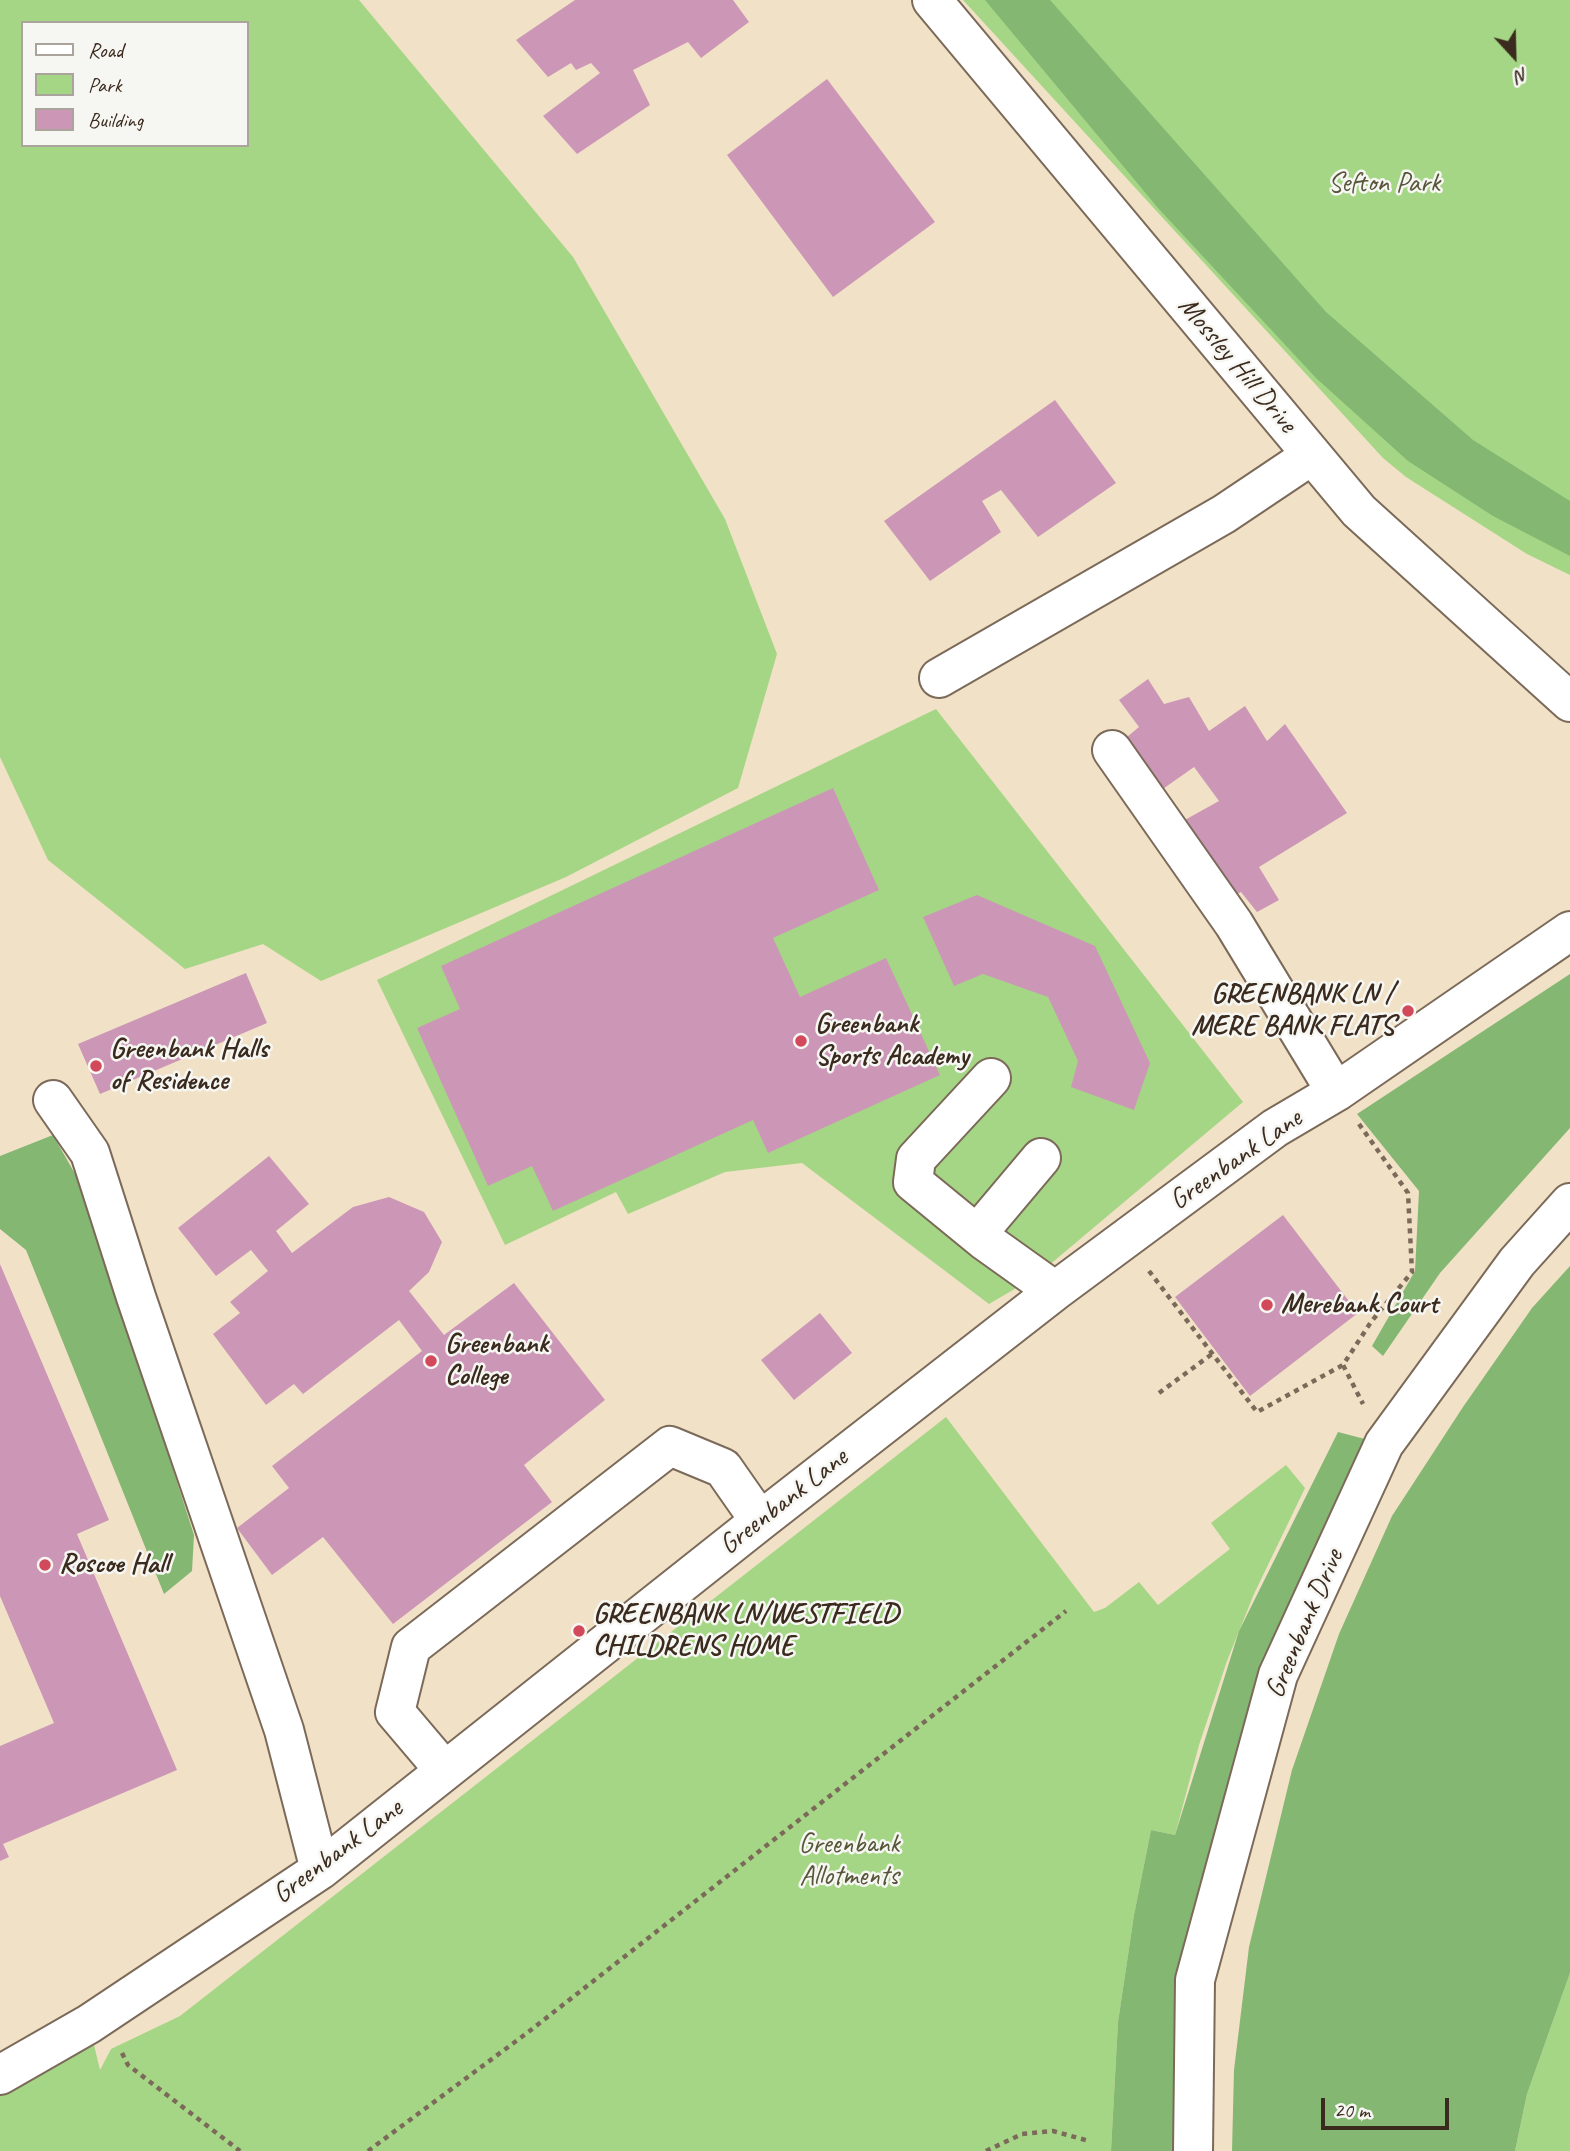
<!DOCTYPE html>
<style>
body{margin:0}
#map{position:relative;width:1570px;height:2151px;overflow:hidden;background:#f1e1c6;font-family:Caveat,sans-serif}
canvas{display:block}
.legend{position:absolute;left:21px;top:21px;width:228px;height:126px;box-sizing:border-box;background:#f6f6f2;border:2px solid #aba49d;margin:0;padding:9px 12px;list-style:none;font-size:21px;color:#3b2a1e}
.legend li{display:flex;align-items:center;gap:14px;height:35px}
.legend b{width:35px;border:2px solid #aba49d}
.north{position:absolute;left:1479px;top:21px;width:70px;height:70px;-webkit-text-stroke:5px #f6f6f2;paint-order:stroke;rotate:158deg;font-size:19px;font-weight:700;line-height:28px;text-align:center;color:#3b2a1e}
.north::after{content:'';display:block;margin:auto;width:24px;height:32px;background:#3b2a1e;clip-path:polygon(50% 0,100% 100%,50% 72%,0 100%)}
.scale{position:absolute;left:1321px;top:2098px;width:128px;height:32px;box-sizing:border-box;border:4px solid #3b2a1e;border-top:0;padding-left:9px;font-size:21px;line-height:24px;white-space:nowrap;color:#3b2a1e;-webkit-text-stroke:5px #f6f6f2;paint-order:stroke}
</style>
<div id="map">
<canvas width="1570" height="2151"></canvas>
<ul class="legend">
<li><b style="height:9px;background:#fff"></b>Road</li>
<li><b style="height:19px;background:#a5d685"></b>Park</li>
<li><b style="height:19px;background:#cc97b7"></b>Building</li>
</ul>
<div class="north">N</div>
<div class="scale">20 m</div>
</div>
<script>
const c = document.querySelector('canvas').getContext('2d');
c.lineJoin = 'round';
function paint(path, color) { c.fillStyle = color; c.fill(path, 'evenodd'); }
const poly = rows => new Path2D(rows.map(r => 'M' + r).join(''));
function trace(path, color, width, dash) { c.strokeStyle = color; c.lineWidth = width; c.lineCap = dash ? 'butt' : 'round'; c.setLineDash(dash || []); c.stroke(path); }
function drawText(font, color, halo, rows, align = 'center') {
  c.font = font + ' Caveat,sans-serif'; c.lineWidth = 5; c.setLineDash([]); c.textBaseline = 'middle'; c.strokeStyle = halo; c.fillStyle = color; for (const [text, x, y, turn = 0] of rows) {
    c.save(); c.translate(x, y); c.rotate((+turn || 0) * Math.PI / 180); c.textAlign = isNaN(turn) ? turn : align; if (halo) c.strokeText(text, 0, 0); c.fillText(text, 0, 0); c.restore();
  }
}
paint(poly([
 [0,0,359,0,573,257,725,519,777,654,738,788,566,877,321,981,263,944,185,969,48,860,0,757],
 [23,23,247,23,247,145,23,145],
 [963,0,1570,0,1570,575,1527,554,1406,477,1383,458],
 [936,709,1243,1102,1035,1277,989,1304,802,1163,725,1172,628,1214,616,1192,505,1245,377,980],
 [946,1417,1094,1612,1105,1608,1139,1582,1158,1605,1230,1549,1211,1523,1286,1465,1305,1488,1254,1594,1227,1661,1199,1745,1175,1835,1151,1830,1134,1915,1118,2022,1111,2151,0,2151,0,2075,89,2024,100,2070,111,2049,180,2016],
 [1570,1973,1570,2151,1515,2151,1527,2094]
]), '#a5d685');
paint(poly([
 [985,0,1050,0,1326,312,1473,440,1570,501,1570,556,1493,516,1408,461,1316,378,1158,208],
 [1570,974,1570,1128,1440,1273,1383,1356,1372,1346,1415,1271,1419,1191,1357,1114],
 [53,1135,83,1188,194,1535,192,1571,164,1594,26,1250,0,1229,0,1156],
 [1570,1266,1570,1973,1527,2094,1515,2151,1232,2151,1234,2070,1249,1947,1292,1770,1339,1634,1392,1516,1463,1407,1532,1308],
 [1338,1432,1384,1444,1278,1675,1195,1980,1193,2151,1111,2151,1118,2022,1134,1915,1151,1830,1175,1835,1239,1631]
]), '#84b772');
paint(poly([
 [575,0,733,0,749,22,701,58,688,42,633,70,650,105,577,154,543,116,600,73,591,63,576,70,571,63,548,77,516,40],
 [827,79,935,222,833,297,727,155],
 [1055,400,1116,483,1038,537,1001,490,982,501,1001,532,930,581,884,521],
 [1148,679,1164,704,1189,697,1209,731,1245,706,1267,741,1285,724,1347,813,1259,867,1279,900,1257,912,1241,892,1226,900,1174,826,1219,801,1194,767,1160,791,1121,742,1139,727,1119,700],
 [833,788,879,890,773,938,800,997,886,958,940,1075,768,1153,753,1120,553,1211,532,1166,488,1186,417,1028,460,1009,441,966],
 [977,895,1095,946,1150,1063,1134,1110,1071,1087,1078,1061,1048,997,983,974,954,986,923,917],
 [246,973,267,1023,100,1094,78,1044],
 [269,1156,309,1204,276,1231,292,1253,353,1207,389,1197,424,1212,442,1242,429,1272,409,1291,444,1335,514,1283,605,1400,524,1465,552,1502,393,1624,323,1537,272,1575,237,1528,289,1488,272,1466,422,1351,399,1320,303,1394,294,1384,266,1405,213,1334,240,1313,230,1302,268,1271,251,1250,216,1276,178,1228],
 [1283,1215,1358,1313,1250,1396,1175,1297],
 [0,1264,109,1520,77,1534,177,1770,3,1844,9,1857,0,1861,0,1746,54,1723,0,1596],
 [820,1313,852,1353,794,1400,761,1360]
]), '#cc97b7');
const minor = poly([
 [932,0,1359,511,1570,702],
 [939,678,1224,514,1312,455],
 [1112,750,1234,924,1336,1092],
 [991,1078,916,1159,913,1182,985,1241,1055,1291],
 [53,1100,90,1153,136,1297,284,1730,320,1870],
 [977,1234,1041,1158],
 [445,1771,395,1712,411,1647,670,1446,723,1468,760,1521],
 [0,2075,89,2024,320,1870,760,1521,1055,1291,1275,1128,1336,1092,1570,931],
 [1193,2151,1195,1980,1278,1675,1384,1444,1517,1262,1570,1203]
]);
trace(minor, '#7b6a59', 42);
trace(poly([
 [1359,1124,1408,1193,1412,1272,1371,1322,1343,1365,1363,1404],
 [1149,1271,1257,1412,1343,1365],
 [1159,1393,1212,1354],
 [122,2053,128,2065,240,2151],
 [368,2151,527,2033,1066,1611],
 [986,2151,1022,2134,1053,2131,1089,2141]
]), '#7b6a59', 4.5, [5, 5]);
trace(minor, '#fff', 38);
for (const [x, y, r, color] of [
 [1408,1011,7,"#d1495b"],
 [801,1041,7,"#d1495b"],
 [96,1066,7,"#d1495b"],
 [1267,1305,7,"#d1495b"],
 [431,1361,7,"#d1495b"],
 [45,1565,7,"#d1495b"],
 [579,1631,7,"#d1495b"]
]) { const dot = new Path2D(); dot.arc(x, y, r, 0, 2 * Math.PI); c.fillStyle = color; c.fill(dot); trace(dot, '#f6f6f2', 2.5); }
drawText('28px', '#565538', '#f6f6f2', [
 ["Sefton Park",1384,184],
 ["Greenbank",849,1845],
 ["Allotments",849,1877]
]);
drawText('28px', '#3b2a1e', '#f6f6f2', [
 ["Mossley Hill Drive",1237,365,50],
 ["Greenbank Lane",1236,1160,-35],
 ["Greenbank Lane",784,1502,-38],
 ["Greenbank Drive",1305,1624,-67],
 ["Greenbank Lane",338,1852,-37]
]);
drawText('bold 28px', '#3b2a1e', '#f6f6f2', [
 ["GREENBANK LN /",1394,995,"right"],
 ["MERE BANK FLATS",1394,1027,"right"],
 ["Greenbank",815,1025],
 ["Sports Academy",815,1057],
 ["Greenbank Halls",110,1050],
 ["of Residence",110,1082],
 ["Merebank Court",1281,1305],
 ["Greenbank",445,1345],
 ["College",445,1377],
 ["Roscoe Hall",59,1565],
 ["GREENBANK LN/WESTFIELD",593,1615],
 ["CHILDRENS HOME",593,1647]
], 'left');
</script>
